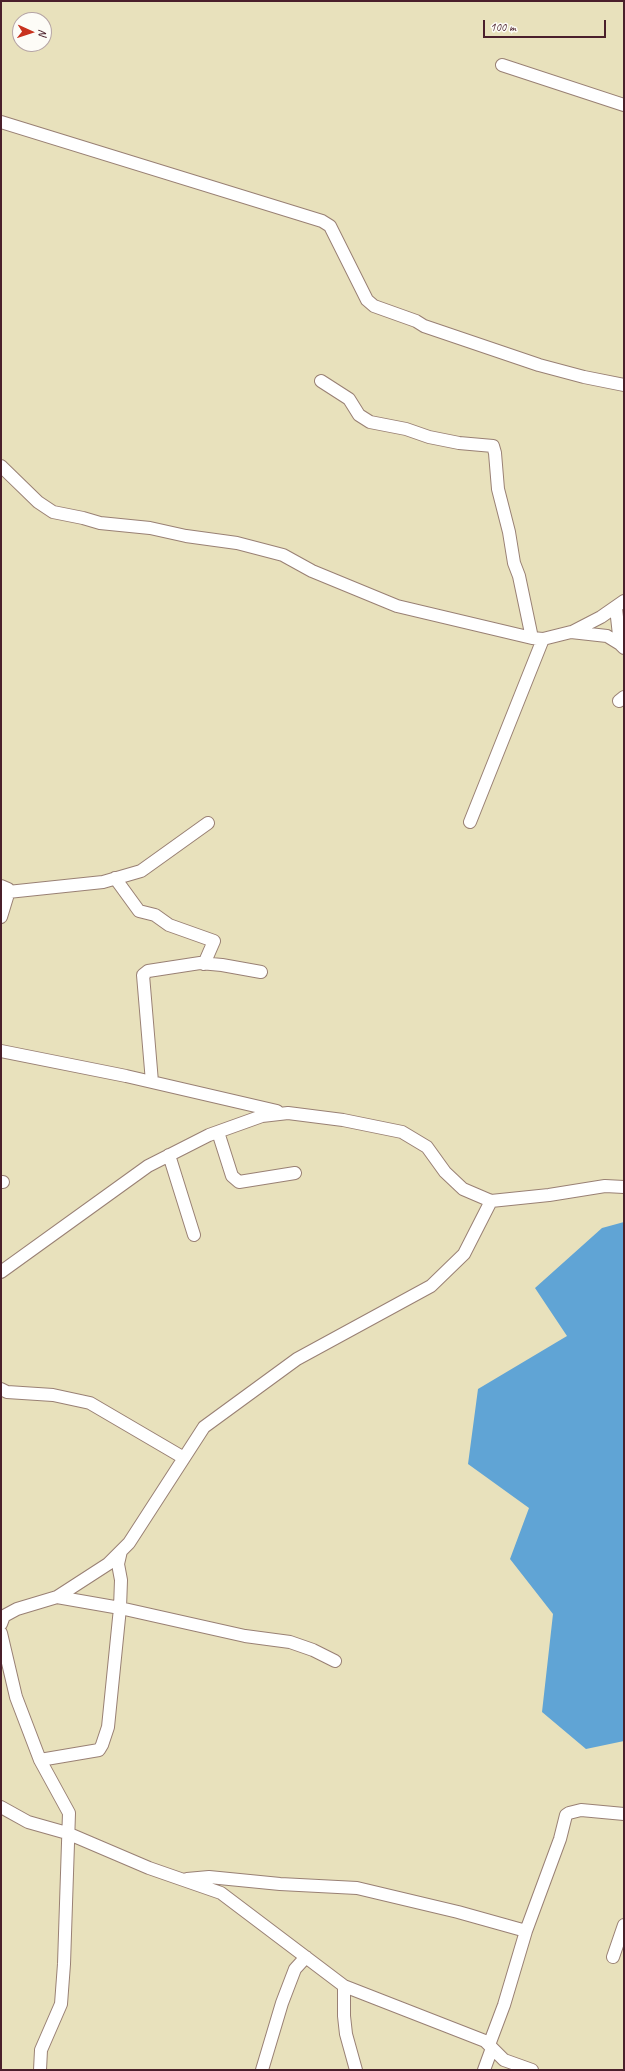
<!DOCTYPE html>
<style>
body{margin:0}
#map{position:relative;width:625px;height:2071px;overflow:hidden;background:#e8e1bc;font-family:Caveat,sans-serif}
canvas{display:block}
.frame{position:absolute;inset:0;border:2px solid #4a1f2b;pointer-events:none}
.north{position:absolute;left:12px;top:12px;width:40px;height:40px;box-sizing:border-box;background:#fdfcf7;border:1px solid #b5a4a5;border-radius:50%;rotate:93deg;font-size:11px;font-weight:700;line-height:16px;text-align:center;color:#4a1f2b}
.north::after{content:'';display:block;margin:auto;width:14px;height:18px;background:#c8321e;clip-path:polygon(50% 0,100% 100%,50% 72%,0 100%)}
.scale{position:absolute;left:483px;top:20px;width:123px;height:18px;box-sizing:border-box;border:2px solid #4a1f2b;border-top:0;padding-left:5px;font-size:12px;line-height:14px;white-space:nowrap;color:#4a1f2b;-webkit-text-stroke:3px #fdfcf7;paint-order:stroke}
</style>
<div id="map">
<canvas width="625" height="2071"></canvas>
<div class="frame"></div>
<div class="north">N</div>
<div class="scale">100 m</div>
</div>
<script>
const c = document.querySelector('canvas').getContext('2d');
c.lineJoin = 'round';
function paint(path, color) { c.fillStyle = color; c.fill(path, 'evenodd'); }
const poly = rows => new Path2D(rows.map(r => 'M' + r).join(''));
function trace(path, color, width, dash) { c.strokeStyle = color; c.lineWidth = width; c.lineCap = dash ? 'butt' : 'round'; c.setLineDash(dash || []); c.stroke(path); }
paint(poly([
 [624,1222,624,1741,586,1749,542,1712,553,1614,510,1559,529,1508,468,1464,478,1389,567,1336,535,1288,602,1228]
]), '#60a4d5');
const minor = poly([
 [502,65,624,105],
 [1,122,322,221,330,226,367,300,374,306,416,321,424,326,539,365,584,377,624,385],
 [321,381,349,399,359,415,370,422,406,429,429,437,459,443,493,446,495,453,498,489,509,532,514,563,519,576,532,638],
 [1,466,38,502,53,512,83,518,100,523,150,528,186,536,237,543,283,555,312,571,397,606,532,638,543,639,571,632,607,636,620,644,624,648],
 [616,608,620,644],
 [572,632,601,617,624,601],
 [619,701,624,697],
 [470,822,543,639],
 [115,878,139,911,155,915,169,925,214,941,204,964],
 [1,886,8,889,8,894,1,917],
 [8,892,103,882,141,871,208,823],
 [1,1051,126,1076,277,1111],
 [152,1082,143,975,148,971,200,963,222,965,261,972],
 [218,1132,232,1176,239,1182,295,1173],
 [169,1155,194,1235],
 [1,1182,3,1182],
 [1,1272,148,1166,209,1135,262,1116,288,1113,343,1120,402,1132,427,1147,445,1172,463,1189,491,1201,549,1195,605,1186,624,1187],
 [1,1389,7,1392,53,1395,90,1403,184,1458],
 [57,1597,120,1608,245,1636,290,1642,313,1650,335,1661],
 [1,1624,4,1616,17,1609,57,1597,108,1564,129,1543,204,1427,297,1359,431,1286,464,1254,491,1201],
 [1,1633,16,1697,40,1760,69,1813,64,1964,61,2004,41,2050,40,2070],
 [40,1760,99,1750,102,1745,108,1727,120,1608,121,1580,118,1564,121,1551],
 [1,1807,28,1822,67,1833,149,1868,221,1893,344,1986,485,2041,504,2060,532,2070],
 [187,1879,209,1877,280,1884,357,1888,458,1912,526,1931],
 [613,1957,624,1925],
 [344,1986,344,2016,346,2034,356,2070],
 [489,2045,504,2005,526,1931,560,1839,566,1815,569,1813,581,1810,624,1814],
 [262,2070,282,2003,295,1969,306,1957],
 [484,2070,492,2048]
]);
trace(minor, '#998074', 14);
trace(minor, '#fff', 12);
</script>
